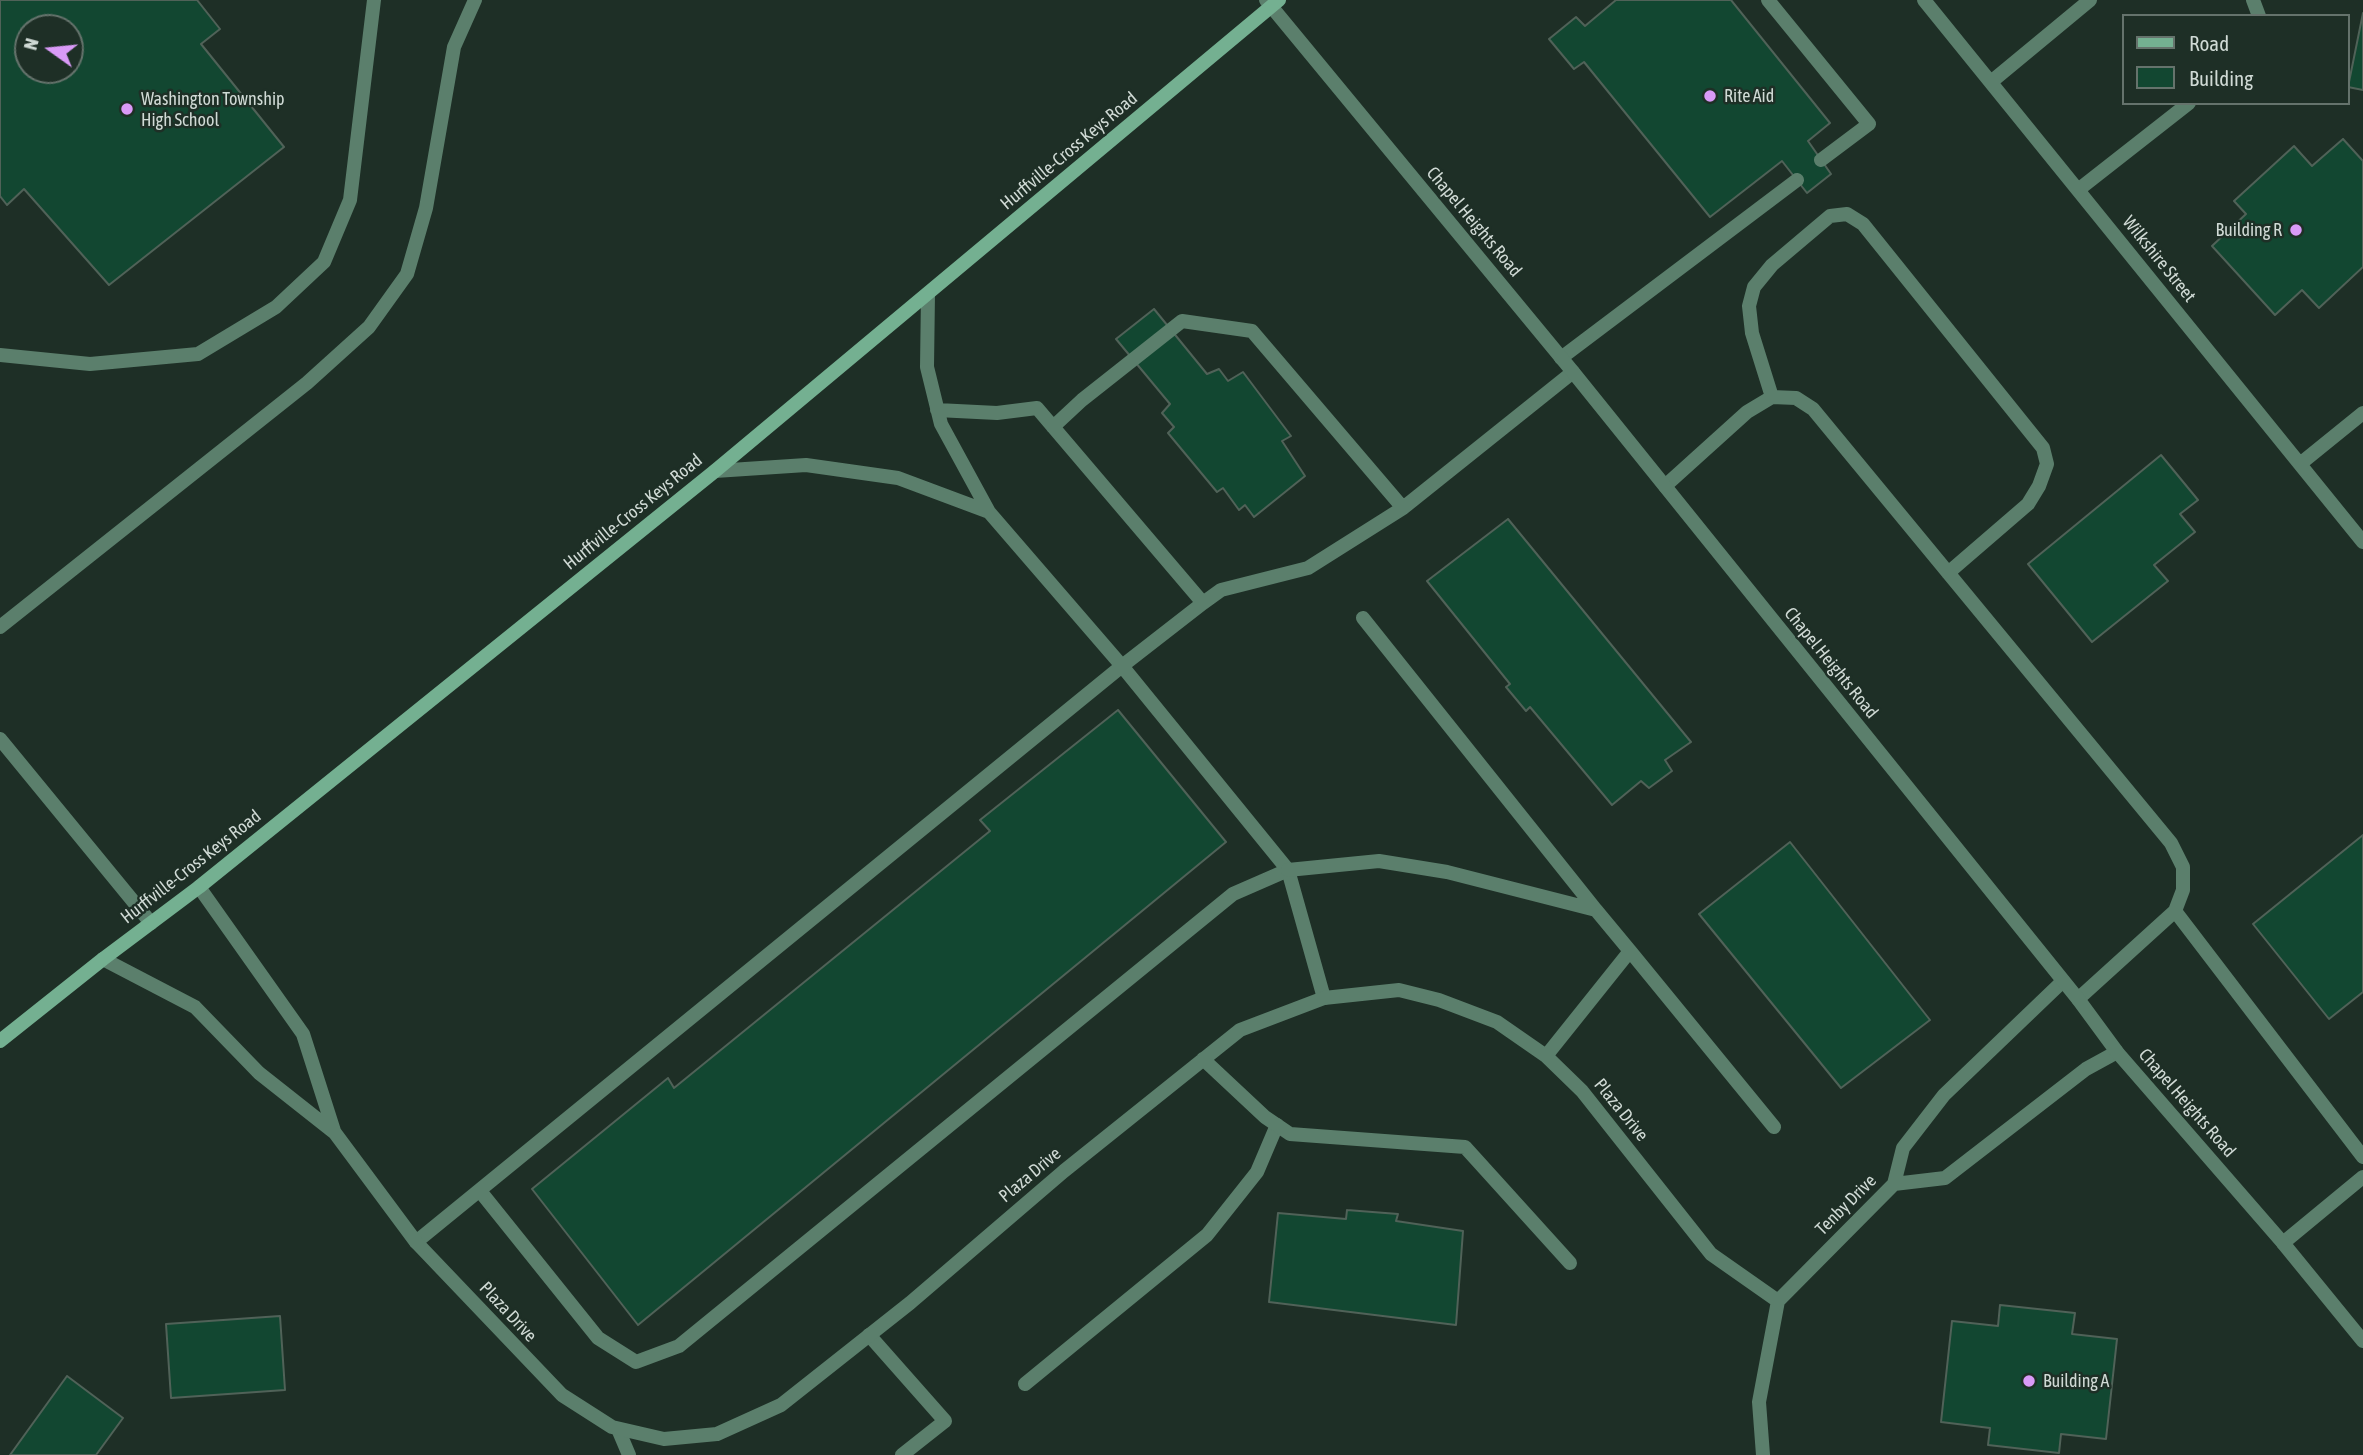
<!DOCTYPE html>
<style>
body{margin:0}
#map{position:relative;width:2363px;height:1455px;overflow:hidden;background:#1e2f26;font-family:"Asap Condensed",sans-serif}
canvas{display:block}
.legend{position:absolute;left:2122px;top:14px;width:228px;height:91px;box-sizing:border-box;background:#1e2f26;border:2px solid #65736c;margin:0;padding:9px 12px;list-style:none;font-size:21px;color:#d0dad5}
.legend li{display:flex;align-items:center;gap:14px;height:35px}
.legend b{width:35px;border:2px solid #65736c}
.north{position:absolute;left:14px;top:14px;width:70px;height:70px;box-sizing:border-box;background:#1e2f26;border:2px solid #65736c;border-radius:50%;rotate:285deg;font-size:19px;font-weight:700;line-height:28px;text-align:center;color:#d0dad5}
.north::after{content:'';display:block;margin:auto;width:24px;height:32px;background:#d99af7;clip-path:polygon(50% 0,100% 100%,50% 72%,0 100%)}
</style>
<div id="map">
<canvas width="2363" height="1455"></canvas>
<ul class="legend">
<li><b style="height:9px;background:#74b091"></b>Road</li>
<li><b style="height:19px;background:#124731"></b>Building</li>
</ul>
<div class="north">N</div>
</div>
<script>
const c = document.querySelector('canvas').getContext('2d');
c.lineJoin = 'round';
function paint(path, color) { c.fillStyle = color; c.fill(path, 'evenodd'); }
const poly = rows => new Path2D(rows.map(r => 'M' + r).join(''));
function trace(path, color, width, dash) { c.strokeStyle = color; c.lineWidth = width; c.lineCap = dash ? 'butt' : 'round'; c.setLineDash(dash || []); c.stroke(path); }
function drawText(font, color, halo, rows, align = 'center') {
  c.font = font + ' "Asap Condensed",sans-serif'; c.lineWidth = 5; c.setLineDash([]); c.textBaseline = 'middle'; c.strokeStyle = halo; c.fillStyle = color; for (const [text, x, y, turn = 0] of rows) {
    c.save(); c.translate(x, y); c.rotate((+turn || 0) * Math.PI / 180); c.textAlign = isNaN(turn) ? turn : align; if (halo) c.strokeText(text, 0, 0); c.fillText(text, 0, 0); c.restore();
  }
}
const building = poly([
 [0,0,197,0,220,29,201,44,284,147,109,285,24,189,7,205,0,196,0,0],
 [28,28,70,28,70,70,28,70,28,28],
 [1616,0,1731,0,1830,123,1808,141,1831,174,1807,193,1782,161,1710,217,1584,62,1574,69,1549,39,1576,17,1585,26,1616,0],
 [2363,13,2363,90,2348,87,2363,13],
 [2343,139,2363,161,2363,267,2319,308,2302,290,2275,315,2212,246,2246,214,2234,201,2294,146,2312,166,2343,139],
 [1154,309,1207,374,1219,369,1228,381,1243,372,1291,436,1282,441,1305,476,1254,517,1245,505,1239,510,1223,488,1217,492,1168,433,1174,427,1162,413,1170,404,1116,339,1154,309],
 [2161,455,2198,500,2180,514,2195,532,2154,565,2168,581,2092,642,2028,564,2161,455],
 [1508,519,1691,742,1665,760,1672,771,1649,788,1641,781,1612,805,1530,707,1526,711,1506,687,1510,684,1427,581,1508,519],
 [1118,710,1226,842,638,1325,532,1189,668,1078,674,1088,990,831,980,820,1118,710],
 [2363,835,2363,992,2329,1019,2253,924,2363,835],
 [1790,842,1930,1020,1841,1088,1699,914,1790,842],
 [1347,1210,1398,1214,1396,1221,1463,1231,1456,1325,1269,1302,1278,1213,1346,1219,1347,1210],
 [2000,1305,2075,1313,2072,1334,2117,1339,2106,1439,2061,1434,2059,1453,1988,1445,1990,1428,1941,1422,1952,1321,1998,1326,2000,1305],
 [280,1316,285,1390,171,1398,166,1324,280,1316],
 [67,1376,123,1418,96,1455,10,1455,67,1376]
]);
paint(building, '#124731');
trace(building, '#506258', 2);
trace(poly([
 [1768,0,1869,124,1821,160],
 [928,294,927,367,941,424,989,512,1122,666,1288,870,1324,998],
 [0,355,90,364,198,354,276,307,324,262,350,200,374,0],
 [1561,358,1797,180],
 [1772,397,1752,333,1749,306,1754,287,1772,265,1830,216,1847,214,1863,224,2043,448,2047,464,2039,486,2028,504,1948,573],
 [937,410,997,413,1037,408,1203,603],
 [1053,427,1082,400,1182,321,1252,331,1403,508],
 [715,471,806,465,898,478,989,512],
 [1665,486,1747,412,1772,397,1796,398,1813,409,2171,843,2183,867,2183,890,2175,911,2078,999],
 [0,627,307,383,369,327,407,274,426,208,454,47,475,0],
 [0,739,151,923],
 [2175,911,2363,1157],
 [480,1191,598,1338,636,1362,679,1346,1233,894,1288,870],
 [416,1242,1122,666,1203,603,1221,590,1308,568,1403,508,1573,372],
 [2283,1243,2363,1177],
 [869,1335,945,1421,902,1455],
 [1025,1384,1207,1235,1257,1172,1277,1125],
 [618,1429,629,1455]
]), '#5b7f6c', 14);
trace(poly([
 [1924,0,2363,542],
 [2253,0,2259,16],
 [1991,82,2090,0],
 [2078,190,2189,103],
 [2300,464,2363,413],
 [1363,618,1596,910],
 [1288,870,1379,861,1447,872,1596,910,1630,951,1546,1056],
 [199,887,303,1034,334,1131],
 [1630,951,1774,1127],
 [103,959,195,1007,259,1073,335,1133,416,1242,562,1395,612,1427,664,1439,717,1434,781,1405,910,1303,1064,1171,1240,1030,1324,998,1399,990,1439,1000,1497,1022,1546,1056,1582,1091,1711,1254,1778,1301],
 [1203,1059,1265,1117,1290,1134,1465,1147,1570,1263],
 [1894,1184,1903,1148,1944,1095,2063,981],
 [1763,1455,1759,1402,1778,1301,1894,1184,1945,1178,2086,1069,2117,1052]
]), '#5b7f6c', 14);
trace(poly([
 [1266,0,1573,372,2078,999,2117,1052,2283,1243,2363,1341]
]), '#5b7f6c', 14);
trace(poly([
 [0,1041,103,959,199,887,715,471,1279,0]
]), '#74b091', 14);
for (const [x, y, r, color] of [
 [1710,96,7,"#d99af7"],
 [127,109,7,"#d99af7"],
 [2296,230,7,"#d99af7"],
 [2029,1381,7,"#d99af7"]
]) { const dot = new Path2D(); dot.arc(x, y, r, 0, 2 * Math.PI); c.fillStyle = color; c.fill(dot); trace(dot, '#1e2f26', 2.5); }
drawText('18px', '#d0dad5', '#1e2f26', [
 ["Rite Aid",1724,96],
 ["Washington Township",141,99],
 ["High School",141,120],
 ["Building R",2282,230,"right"],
 ["Building A",2043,1381]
], 'left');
drawText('18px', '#d0dad5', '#1e2f26', [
 ["Hurffville-Cross Keys Road",1069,151,-40],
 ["Chapel Heights Road",1474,222,50],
 ["Wilkshire Street",2159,259,51],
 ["Hurffville-Cross Keys Road",633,512,-39],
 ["Chapel Heights Road",1831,663,51],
 ["Hurffville-Cross Keys Road",191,867,-38],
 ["Chapel Heights Road",2187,1103,49],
 ["Plaza Drive",1621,1110,51],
 ["Plaza Drive",1030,1175,-40],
 ["Tenby Drive",1846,1205,-45],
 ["Plaza Drive",508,1312,47]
]);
</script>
